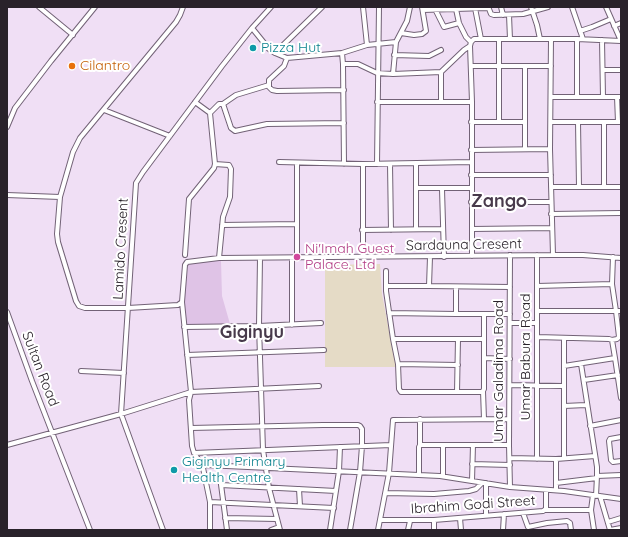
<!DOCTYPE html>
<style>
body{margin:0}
#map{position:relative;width:628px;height:537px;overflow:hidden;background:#f0dff5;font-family:Quicksand,sans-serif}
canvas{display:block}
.frame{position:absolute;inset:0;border:8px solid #29222a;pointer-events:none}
</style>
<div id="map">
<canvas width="628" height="537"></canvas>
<div class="frame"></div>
</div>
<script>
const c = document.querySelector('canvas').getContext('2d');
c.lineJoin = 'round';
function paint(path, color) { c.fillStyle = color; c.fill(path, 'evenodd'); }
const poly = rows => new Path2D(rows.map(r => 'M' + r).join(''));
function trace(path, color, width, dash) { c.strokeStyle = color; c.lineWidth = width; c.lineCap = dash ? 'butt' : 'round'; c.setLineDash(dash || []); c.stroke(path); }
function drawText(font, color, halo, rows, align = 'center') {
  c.font = font + ' Quicksand,sans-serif'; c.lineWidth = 4; c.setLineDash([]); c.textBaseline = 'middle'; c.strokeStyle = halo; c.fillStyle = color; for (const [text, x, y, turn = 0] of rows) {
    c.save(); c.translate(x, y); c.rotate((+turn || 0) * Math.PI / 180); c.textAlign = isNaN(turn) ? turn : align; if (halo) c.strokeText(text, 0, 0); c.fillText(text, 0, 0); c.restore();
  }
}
paint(poly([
 [380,264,382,294,396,367,325,367,325,265]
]), '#e5dbc6');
paint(poly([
 [216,260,221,261,222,296,230,324,186,326,184,302,188,265,192,263]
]), '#dfc3e6');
const minor = poly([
 [39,7,73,35],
 [183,7,180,15,176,22,80,138,73,152,60,197,57,234,58,242,76,301,79,306,85,308,128,308,178,305,182,302,185,265,187,262,219,258,553,255,583,255,621,258],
 [363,7,367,45],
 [501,7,503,15],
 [531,7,537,25,540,39],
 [572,7,583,39],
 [606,7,621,41],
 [475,8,481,39],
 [456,9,459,23,466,37,471,42],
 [423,10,487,8,489,9,491,14,494,15,523,14,548,7],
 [436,11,444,27,459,23],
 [509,15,510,39],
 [614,26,621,23],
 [252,28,269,49,275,53,287,58,342,53,343,64,358,64,377,73,393,74,441,72,464,50,470,46,471,42,474,39,577,39,621,41],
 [580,31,592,27,611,19],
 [401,33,414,35,422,34,426,31,422,7],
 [551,39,550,149,553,255],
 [602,40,603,97],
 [470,46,472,102,472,256],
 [275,53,322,7],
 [342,53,367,45,396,42],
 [394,55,429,56,441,50],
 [287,58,284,66,269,80,269,87,272,90,277,91,344,90],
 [343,64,344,164],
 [471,66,551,66],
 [525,66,525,149],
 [604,70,621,70],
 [441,72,441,102],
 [393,74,396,42,407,21,410,7],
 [551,97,621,97],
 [577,97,577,39],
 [617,97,618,122],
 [377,102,472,102],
 [223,104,231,128,235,131,267,124,344,123],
 [104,110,170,136],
 [210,113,219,104,223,104,236,95,269,85],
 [471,122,525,122],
 [499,122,499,39],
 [551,122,621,122],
 [578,122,579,187],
 [604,122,604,187],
 [7,127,15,108,51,61,95,7],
 [471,150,550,149],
 [279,162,363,164,471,162],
 [416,163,416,229],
 [215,164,229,165,231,169,230,197,223,217,219,258],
 [297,164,297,258],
 [377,164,379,7],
 [390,164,391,230],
 [471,175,551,175],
 [551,187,621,187],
 [417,188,471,188],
 [442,189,444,257],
 [7,195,60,197],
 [471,202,551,202],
 [551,214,621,213],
 [222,225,297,224],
 [472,229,552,228],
 [362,230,443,229],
 [185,255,189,199,214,168,215,164,210,113,195,102],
 [510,255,509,445,510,487],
 [430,257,429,286,510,287],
 [613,257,612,284,616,311,621,311],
 [260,258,259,326,263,450,269,488,280,530],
 [292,258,292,325],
 [363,258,363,164],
 [386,271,386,291,393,339],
 [386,286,429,286],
 [537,286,612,284],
 [456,287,456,314,510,314],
 [182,302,191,392,189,400,192,446,194,453,198,459,205,465,440,476,510,487,564,491,621,499],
 [537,311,616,311,619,337,617,339,612,340,609,339,537,337],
 [7,312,32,381,90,530],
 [389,313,456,314],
 [484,314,484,389,483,391,481,392,401,392,399,389,398,364,393,339,484,339],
 [510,323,537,323],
 [184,327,259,326,321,323],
 [564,338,564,458],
 [187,355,324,350],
 [484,358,510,359],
 [615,358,621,398],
 [398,364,458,365],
 [581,364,597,467,597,476,596,496],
 [564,366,615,358,612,340],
 [81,371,124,373],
 [584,380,618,375],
 [510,385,563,386],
 [483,391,484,419],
 [457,392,458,339],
 [564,406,586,405],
 [420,419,420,445],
 [590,426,621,420],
 [191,428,323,425,358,425,360,426,362,429,362,446,360,472,350,530],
 [621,437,610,439,609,441,611,460,613,462,621,461],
 [7,445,121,414,191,392,319,386],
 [443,445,443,476],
 [194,453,391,445],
 [510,458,556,459,595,456],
 [537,459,537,255],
 [202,463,210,502,210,530],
 [472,464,510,465],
 [419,474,419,447,420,445,509,445],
 [205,476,218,476,220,477,227,530],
 [597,476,621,475],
 [472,481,473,445],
 [486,483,486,515],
 [556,483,597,478],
 [221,485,336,491],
 [299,489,300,506],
 [556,490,556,459],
 [386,493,434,494,469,491,476,489,482,483],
 [593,495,591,510,594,530],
 [600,496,610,530],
 [210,502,334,508],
 [545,510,591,510],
 [523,513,528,527,547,523,567,521,570,523,571,530],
 [225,518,277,519],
 [460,518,461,530],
 [381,520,434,520,543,511,546,509,546,490],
 [434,520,434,530],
 [608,522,621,518],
 [163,530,121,414,136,183,143,172,222,66,252,28,271,7],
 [271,530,279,527],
 [330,530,339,471,340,447],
 [378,530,389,473,393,420,509,419],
 [408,530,410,521],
 [503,530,504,514],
 [610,530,621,528]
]);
trace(minor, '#726276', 6);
trace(minor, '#fff', 4);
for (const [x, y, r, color] of [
 [253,48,4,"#0f9aa8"],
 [72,66,4,"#e8710a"],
 [297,257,4,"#d1479c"],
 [174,470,4,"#0f9aa8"]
]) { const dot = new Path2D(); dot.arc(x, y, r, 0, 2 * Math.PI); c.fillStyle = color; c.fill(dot); trace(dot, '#fff', 1.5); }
drawText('14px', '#0d838f', '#fff', [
 ["Pizza Hut",261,48],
 ["Giginyu Primary",182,462],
 ["Health Centre",182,478]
], 'left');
drawText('14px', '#c56008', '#fff', [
 ["Cilantro",80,66]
], 'left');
drawText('14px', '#29222a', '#fff', [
 ["Sardauna Cresent",464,245,-1],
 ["Lamido Cresent",121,249,-87],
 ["Umar Babura Road",526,357,-90],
 ["Sultan Road",40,369,69],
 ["Umar Galadima Road",499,371,-90],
 ["Ibrahim Godi Street",473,505,-4]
]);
drawText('14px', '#b23c85', '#fff', [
 ["Ni'Imah Guest",305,249],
 ["Palace. Ltd",305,265]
], 'left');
drawText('bold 18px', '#483a4b', '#fff', [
 ["Zango",499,202],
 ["Giginyu",252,333]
]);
</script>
